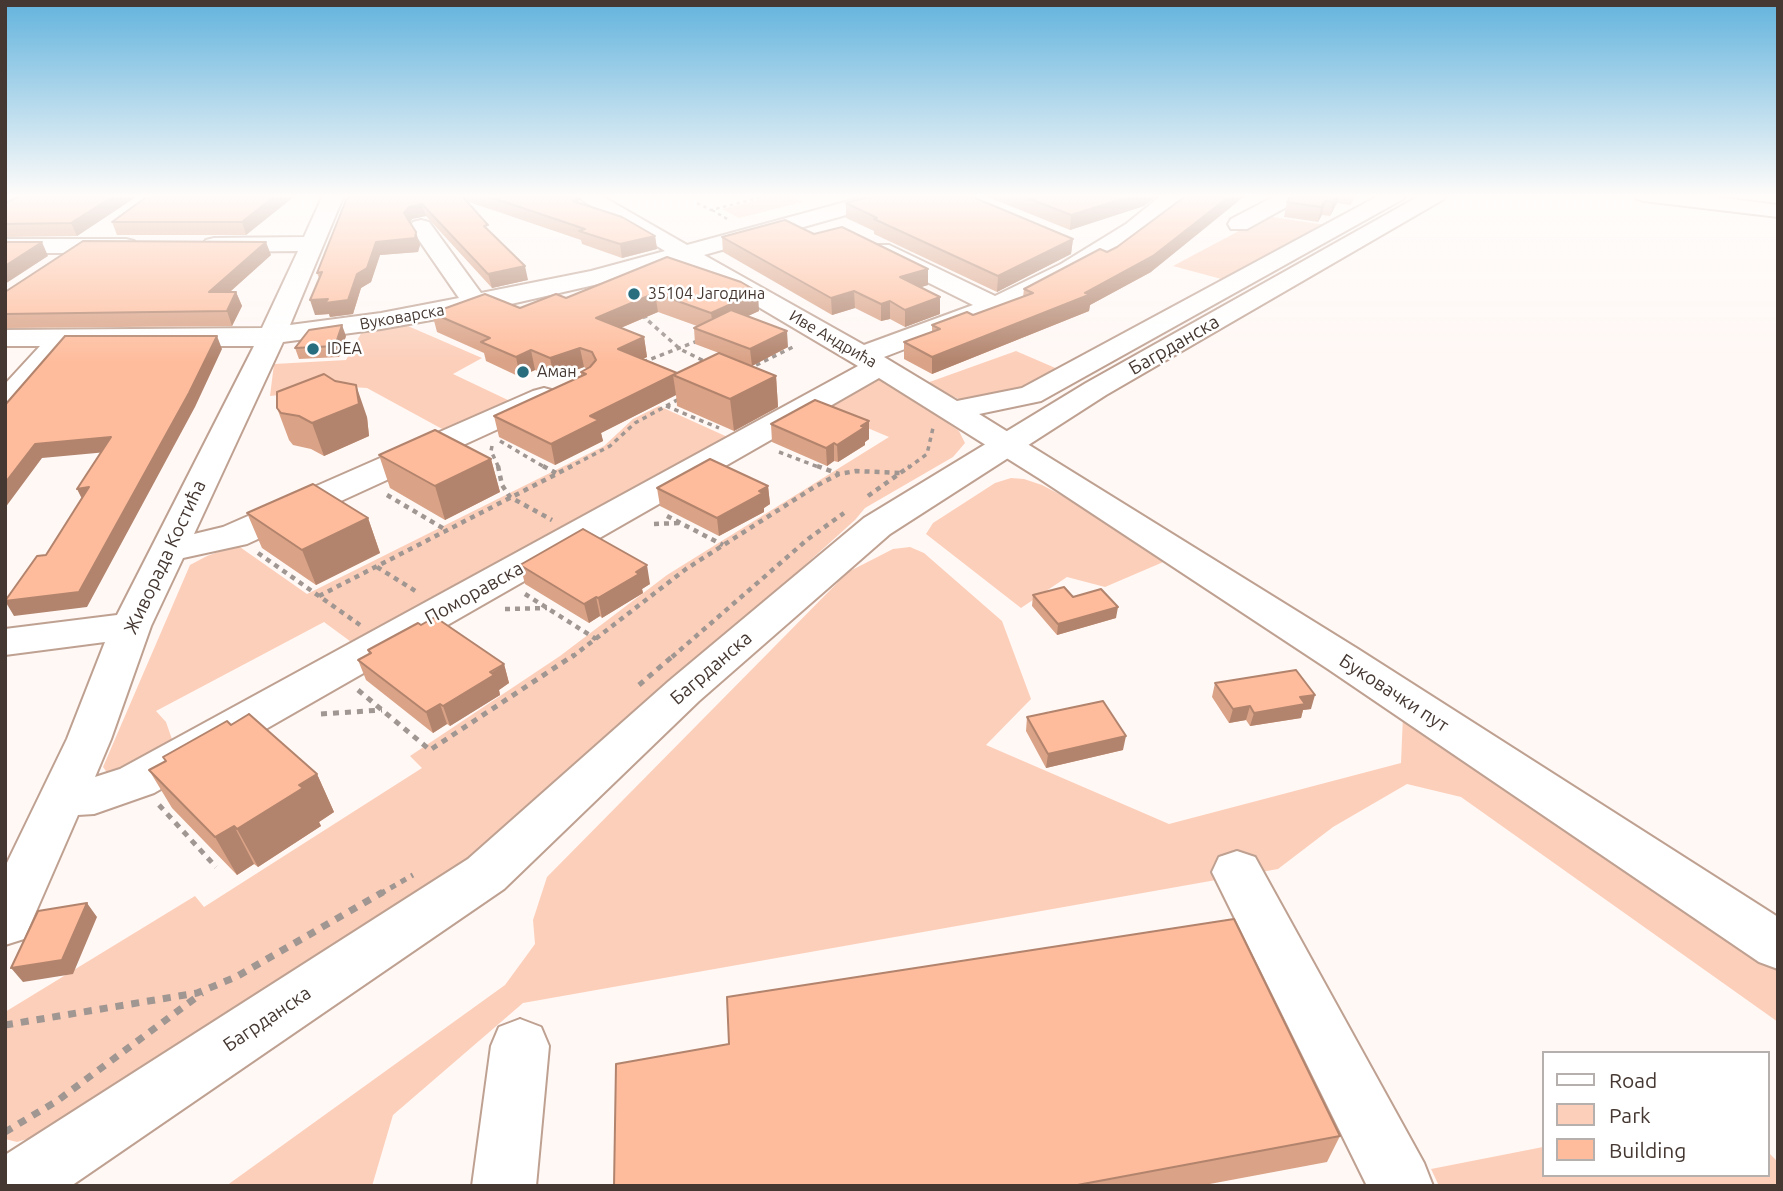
<!DOCTYPE html>
<meta charset="utf-8">
<style>
body{margin:0}
#map{position:relative;width:1783px;height:1191px;overflow:hidden;background:#fff8f5;font-family:Ubuntu,sans-serif}
canvas{display:block}
.frame{position:absolute;inset:0;border:7px solid #453832;pointer-events:none}
.legend{position:absolute;left:1542px;top:1051px;width:228px;height:126px;box-sizing:border-box;background:#fff;border:2px solid #b5afad;margin:0;padding:9px 12px;list-style:none;font-size:21px;color:#453832}
.legend li{display:flex;align-items:center;gap:14px;height:35px}
.legend b{width:35px;border:2px solid #b5afad}
</style>
<div id="map">
<canvas width="1783" height="1191"></canvas>
<div class="frame"></div>
<ul class="legend">
<li><b style="height:9px;background:#fff"></b>Road</li>
<li><b style="height:19px;background:#fccfba"></b>Park</li>
<li><b style="height:19px;background:#febc9c"></b>Building</li>
</ul>
</div>
<script>
const c = document.querySelector('canvas').getContext('2d');
c.lineJoin = 'round';
function paint(path, color) { c.fillStyle = color; c.fill(path, 'evenodd'); }
const poly = rows => new Path2D(rows.map(r => 'M' + r).join(''));
function trace(path, color, width, dash) { c.strokeStyle = color; c.lineWidth = width; c.lineCap = dash ? 'butt' : 'round'; c.setLineDash(dash || []); c.stroke(path); }
function drawText(font, color, halo, rows, align = 'center') {
  c.font = font + ' Ubuntu,sans-serif'; c.lineWidth = 5; c.setLineDash([]); c.textBaseline = 'middle'; c.strokeStyle = halo; c.fillStyle = color; for (const [text, x, y, turn = 0] of rows) {
    c.save(); c.translate(x, y); c.rotate((+turn || 0) * Math.PI / 180); c.textAlign = isNaN(turn) ? turn : align; if (halo) c.strokeText(text, 0, 0); c.fillText(text, 0, 0); c.restore();
  }
}
paint(poly([
 [778,195,789,195,803,202,739,218,722,209],
 [1267,216,1333,226,1225,280,1173,266],
 [401,323,482,358,453,374,510,401,444,430,367,388,351,387,270,396,274,364,346,360,363,330],
 [1016,351,1060,370,1018,392,971,399,959,399,924,384],
 [875,379,887,380,959,431,965,443,953,457,865,508,855,520,480,858,44,1134,17,1142,5,1139,5,1012,195,896,204,907,422,768,410,756,560,656,667,575,889,437,820,408],
 [659,406,732,439,358,647,324,622,156,711,166,722,174,745,108,774,103,767,190,565,207,556,237,545,307,594,604,446,633,419],
 [1011,478,1024,479,1042,485,1099,515,1168,560,1105,587,1067,577,1021,608,926,534,933,523,995,483],
 [910,547,924,553,1002,621,1031,699,986,745,1169,824,1401,763,1403,715,1778,964,1778,1022,1461,797,1407,784,1333,827,1278,869,523,1003,393,1115,372,1186,226,1186,505,985,535,944,533,920,547,877,848,572,893,549],
 [1543,1147,1543,1175,1767,1175,1767,1151,1778,1162,1778,1186,1439,1186,1431,1169]
]), '#fccfba');
const minor = poly([
 [323,195,344,195,290,325,381,313,459,298,410,227,413,222,421,220,429,222,481,293,591,271,665,251,574,195,600,195,687,245,871,195,906,195,903,199,704,255,864,345,973,305,873,255,869,250,873,245,889,245,995,296,1061,264,1126,224,1162,195,1185,195,1142,234,1079,274,1004,311,884,357,957,401,1022,388,1380,195,1406,195,1403,199,1041,401,979,414,1358,649,1778,917,1778,969,1759,962,1328,669,1040,479,879,378,154,793,94,814,78,815,24,939,5,945,5,867,67,739,105,642,5,655,5,629,117,615,254,346,70,346,16,408,5,411,5,384,40,346,5,346,5,330,262,328,298,251,214,252,206,250,202,245,206,240,214,238,304,237,323,195],
 [681,261,858,366,120,769,95,777,111,739,151,626,183,558,247,544,555,403,559,397,555,391,544,388,533,391,223,527,194,534,283,342,381,329,476,312,594,285,681,261],
 [1277,195,1304,195,1301,199,1247,229,1231,229,1228,224,1231,219,1277,195],
 [1634,195,1700,195,1778,205,1778,217,1644,201,1637,199,1634,195],
 [5,239,126,239,134,241,138,246,134,251,126,253,5,253,5,239],
 [1237,851,1255,857,1424,1163,1433,1186,1367,1186,1212,872,1219,857,1237,851],
 [520,1019,541,1027,549,1046,536,1186,472,1186,491,1046,499,1027,520,1019]
]);
const major = poly([
 [1421,195,1447,195,1444,199,1106,395,890,534,699,701,504,889,71,1186,5,1186,5,1155,468,859,669,681,864,518,1086,383,1421,195]
]);
trace(minor, '#bfa192', 4);
trace(major, '#bfa192', 4);
trace(poly([
 [697,203,711,210,770,195],
 [712,210,729,220]
]), '#a09692', 2.5, [3.5, 3.5]);
trace(poly([
 [647,316,644,317,680,349,708,363],
 [643,362,700,340],
 [748,369,795,346],
 [666,406,719,428],
 [500,441,546,468],
 [492,446,491,451,499,468],
 [779,452,821,468],
 [568,468,610,446,635,423,679,399],
 [908,468,927,454,933,428]
]), '#a09692', 3.5, [4.5, 4.5]);
trace(poly([
 [498,466,502,485,510,497,552,520],
 [543,466,556,473],
 [817,466,839,474],
 [387,495,446,530],
 [868,496,910,466],
 [667,516,723,545],
 [654,524,680,523],
 [258,553,360,625],
 [377,567,417,592],
 [525,594,596,639],
 [319,596,572,466],
 [505,609,547,608],
 [572,657,686,569,816,486,839,474,856,471,901,473],
 [672,657,808,539,844,513]
]), '#a09692', 4.5, [5, 5]);
trace(poly([
 [639,685,674,655],
 [358,690,430,750,574,655],
 [321,714,382,710],
 [159,805,216,867],
 [380,894,413,875]
]), '#a09692', 5, [6, 6]);
trace(poly([
 [5,1025,197,993,236,977,383,892],
 [5,1132,57,1101,202,993]
]), '#a09692', 7, [8, 8]);
paint(minor, '#fff');
paint(major, '#fff');
paint(poly([
 [139,195,77,236,5,237,5,203],
 [296,195,246,235,117,235,112,222],
 [352,195,569,195,582,204,655,236,657,249,622,258,582,244,581,240,466,201,528,280,492,288,426,216,412,219,410,222,420,245,418,252,380,255,371,282,361,288,353,314,330,317,329,314,315,315,319,278,317,273],
 [983,195,1158,195,1144,206,1070,230],
 [1291,195,1355,195,1351,205,1337,203,1330,216,1322,215,1318,222,1284,217,1287,202],
 [846,203,1073,239,1071,254,997,292,874,234,874,231,846,218],
 [722,237,928,269,928,285,921,287,940,297,940,314,905,327,890,319,881,321,855,308,832,315,723,252],
 [1117,247,1151,272,1090,305,1089,311,932,374,904,359,904,342,932,332,932,325,973,315,1023,297,1024,289],
 [271,255,230,292,236,292,242,306,232,326,5,328,5,292],
 [667,257,759,311,747,316,788,347,752,366,776,376,778,407,734,431,677,406,676,395,601,433,603,441,555,465,499,437,494,416,581,376,581,372,587,369,584,367,554,378,535,370,520,377,486,361,484,353,437,332,432,313,520,308,566,298],
 [658,312,697,326,694,328,695,344,719,353,677,373,642,359,647,357,644,337,621,328],
 [346,336,339,357,299,359,295,348],
 [277,408,367,417,369,436,324,456,311,449,293,445,289,440],
 [771,424,869,439,865,442,865,445,838,462,834,461,827,466,772,442],
 [379,455,491,459,500,492,445,520,390,488],
 [768,486,770,504,764,508,764,512,719,536,660,506,657,488],
 [247,513,368,518,380,553,316,585,262,548],
 [520,565,650,584,642,589,643,593,602,618,600,616,589,623,525,584],
 [1033,595,1073,597,1116,618,1057,635,1032,606],
 [368,650,504,664,509,683,499,690,500,695,450,726,447,724,433,733,366,680,358,660,369,654],
 [1215,683,1311,709,1303,710,1301,718,1250,726,1246,720,1229,723,1212,697],
 [1027,717,1123,750,1046,768,1026,731],
 [231,725,317,774,334,812,319,822,321,826,258,867,254,864,237,875,172,808,149,770,165,761,163,757],
 [1340,1136,1327,1162,1199,1186,614,1186]
]), '#daa286');
paint(poly([
 [115,195,139,195,77,236,71,223],
 [276,195,296,195,246,235,242,222],
 [1135,195,1158,195,1144,206,1070,230,1071,215],
 [1231,195,1246,195,1151,272,1090,305,1089,311,932,374,932,357,1085,293],
 [1337,195,1339,195,1337,203,1330,216,1333,202],
 [1325,201,1322,215,1318,222,1321,207],
 [422,204,426,216,412,219,408,226,404,213,409,207],
 [416,232,420,245,418,252,380,255,371,282,361,288,353,314,330,317,329,314,315,315,310,300,357,274,376,242],
 [655,236,657,249,622,258,620,244],
 [1073,239,1071,254,997,292,998,276],
 [42,242,48,256,5,284,5,266],
 [266,242,271,255,214,306,209,292],
 [525,266,528,280,492,288,488,274],
 [928,269,928,285,900,294,900,277],
 [854,291,855,308,832,315,831,298],
 [236,292,242,306,232,326,227,311],
 [758,292,759,311,714,332,711,313],
 [655,293,658,312,599,337,596,318],
 [940,297,940,314,905,327,905,310],
 [890,301,890,319,881,321,881,304],
 [342,325,346,336,339,357,335,346],
 [787,331,788,347,752,366,750,349],
 [217,336,222,349,195,407,87,607,14,616,5,601,79,592],
 [644,337,647,357,621,369,618,349],
 [580,348,584,367,554,378,550,358],
 [531,350,535,370,520,377,516,357],
 [673,375,676,395,601,433,603,441,555,465,551,444,590,416],
 [776,376,778,407,734,431,730,399],
 [356,385,367,417,369,436,324,456,312,423],
 [869,421,869,439,865,442,865,445,838,462,837,445],
 [111,437,118,451,42,458,5,508,5,483,35,444],
 [834,443,834,461,827,466,826,448],
 [491,459,500,492,445,520,435,486],
 [768,486,770,504,764,508,764,512,719,536,717,518],
 [89,487,84,503,77,489],
 [368,518,380,553,316,585,302,550],
 [647,565,650,584,642,589,643,593,602,618,598,598],
 [596,597,600,616,589,623,584,604],
 [1118,607,1116,618,1057,635,1058,624],
 [504,664,509,683,499,690,500,695,450,726,443,706],
 [1315,695,1311,709,1303,710,1301,718,1250,726,1254,713,1300,697],
 [440,704,447,724,433,733,426,712],
 [1250,706,1246,720,1229,723,1233,709],
 [1126,736,1123,750,1046,768,1048,754],
 [317,774,334,812,319,822,321,826,258,867,237,829,299,785],
 [234,826,254,864,237,875,215,837],
 [87,903,97,917,73,974,23,982,11,968]
]), '#b2846d');
const building = poly([
 [22,195,115,195,71,223,5,224,5,203,22,195],
 [149,195,276,195,242,222,112,222,149,195],
 [352,195,461,195,488,225,484,226,525,266,488,274,422,204,409,207,404,213,416,232,415,238,376,242,367,268,357,274,348,300,325,303,328,299,310,300,322,272,317,273,346,200,352,195],
 [484,195,569,195,581,199,573,201,622,217,655,236,620,244,579,231,585,229,484,195],
 [876,195,968,195,1073,239,998,276,874,219,877,218,846,203,876,195],
 [1020,195,1135,195,1071,215,1020,195],
 [1187,195,1231,195,1153,256,1085,293,1091,294,932,357,904,342,940,329,932,325,967,312,973,315,1033,293,1024,289,1100,249,1107,252,1117,247,1187,195],
 [1291,195,1337,195,1333,202,1325,201,1321,207,1287,202,1291,195],
 [785,220,814,234,842,227,928,269,900,277,940,297,905,310,890,301,881,304,854,291,831,298,722,237,785,220],
 [83,241,266,242,209,292,236,292,227,311,5,314,5,292,83,241],
 [5,242,42,242,5,266,5,242],
 [667,257,741,282,758,292,711,313,655,293,596,318,644,337,618,349,677,373,590,416,599,420,551,444,494,416,586,374,581,372,590,367,596,360,592,352,580,348,550,358,531,350,516,357,481,342,490,338,432,313,485,294,520,308,556,294,566,298,667,257],
 [731,310,787,331,750,349,694,328,731,310],
 [342,325,335,346,295,348,309,330,342,325],
 [65,336,217,336,189,393,79,592,5,601,37,556,46,555,89,487,77,489,111,437,35,444,5,483,5,405,65,336],
 [719,353,776,376,730,399,673,375,719,353],
 [324,374,335,381,356,385,359,404,312,423,299,416,281,413,277,408,277,392,324,374],
 [815,400,869,421,861,426,865,427,837,445,834,443,826,448,771,424,815,400],
 [435,430,491,459,435,486,379,455,435,430],
 [710,459,768,486,759,491,763,493,717,518,657,488,710,459],
 [313,484,368,518,302,550,247,513,313,484],
 [583,529,647,565,636,572,639,574,598,598,596,597,584,604,520,565,583,529],
 [1064,587,1073,597,1101,589,1118,607,1058,624,1033,595,1064,587],
 [435,617,504,664,490,672,494,675,443,706,440,704,426,712,358,660,371,653,368,650,418,623,421,625,435,617],
 [1296,670,1315,695,1300,697,1305,704,1254,713,1250,706,1233,709,1215,683,1296,670],
 [1103,701,1126,736,1048,754,1027,717,1103,701],
 [249,714,317,774,299,785,303,788,237,829,234,826,215,837,149,770,166,761,163,757,227,721,231,725,249,714],
 [87,903,62,960,11,968,38,911,87,903],
 [1234,919,1340,1136,1072,1186,614,1186,616,1064,729,1044,727,997,1234,919]
]);
paint(building, '#febc9c');
trace(building, '#b2846d', 2);
const sky = c.createLinearGradient(0, 0, 0, 362);
sky.addColorStop(0, '#62b3dd');
sky.addColorStop(0.54, '#fffcfa');
sky.addColorStop(1, '#fffcfa00');
c.fillStyle = sky;
c.fillRect(0, 0, 1783, 362);
for (const [x, y, r, color] of [
 [634,294,7,"#296e7e"],
 [313,349,7,"#296e7e"],
 [523,372,7,"#296e7e"]
]) { const dot = new Path2D(); dot.arc(x, y, r, 0, 2 * Math.PI); c.fillStyle = color; c.fill(dot); trace(dot, '#fff', 2.5); }
drawText('16px', '#453832', '#fff', [
 ["35104 Јагодина",648,294],
 ["IDEA",327,349],
 ["Аман",537,372]
], 'left');
drawText('16px', '#453832', '#fff', [
 ["Вуковарска",402,317,-10],
 ["Иве Андрића",833,339,30]
]);
drawText('19px', '#453832', '#fff', [
 ["Багрданска",1174,345,-30],
 ["Живорада Костића",165,557,-65],
 ["Поморавска",474,593,-29],
 ["Багрданска",711,668,-41],
 ["Буковачки пут",1394,693,33],
 ["Багрданска",267,1019,-34]
]);
</script>
